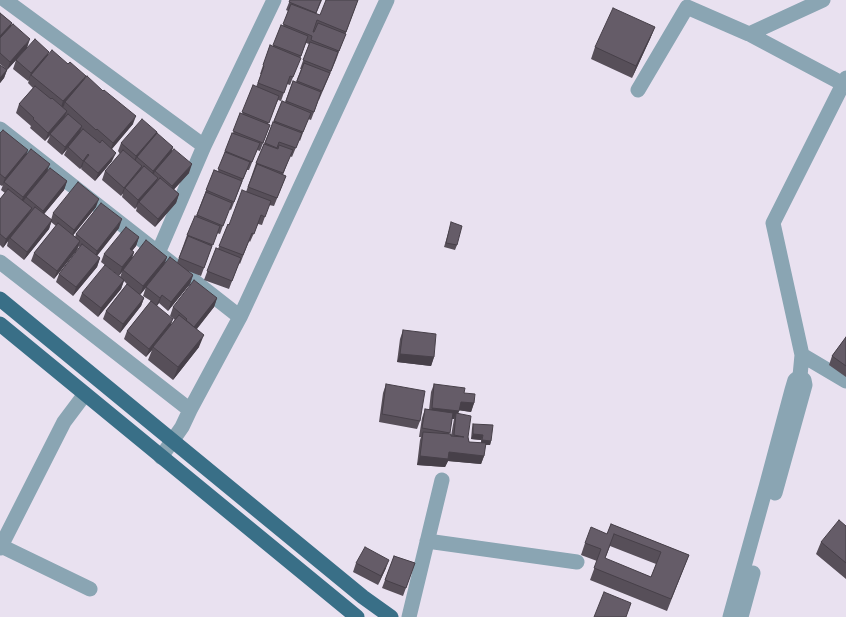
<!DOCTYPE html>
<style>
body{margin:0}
canvas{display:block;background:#e9e1f0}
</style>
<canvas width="846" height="617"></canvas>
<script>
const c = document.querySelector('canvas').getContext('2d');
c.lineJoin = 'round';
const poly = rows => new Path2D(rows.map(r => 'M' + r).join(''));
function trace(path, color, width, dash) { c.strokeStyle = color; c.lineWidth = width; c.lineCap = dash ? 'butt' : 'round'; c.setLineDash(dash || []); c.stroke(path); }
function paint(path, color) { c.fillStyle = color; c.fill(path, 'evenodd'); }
trace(poly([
 [5,0,204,146],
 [749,34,823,0],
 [638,90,687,7,749,34,843,84],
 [0,129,240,317],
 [158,253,204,146,274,0],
 [0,262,190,410],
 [802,355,846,381],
 [161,457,182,427,190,410,240,317,387,0],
 [775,493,805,385,804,380,800,376],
 [427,541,577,562],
 [1,546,90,589],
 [0,548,64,422,85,394],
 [409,617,442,480],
 [730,617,766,487,792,390,795,380,800,376,802,355,773,223,846,78],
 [741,617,753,573]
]), '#8aa5b3', 15);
trace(poly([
 [0,299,363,597,391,617],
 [0,324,357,617]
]), '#396f87', 15);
paint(poly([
 [290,0,322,0,316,14,320,15,358,0,336,60,319,100,319,99,311,120,308,119,300,141,299,140,292,157,290,156,283,175,286,176,274,206,269,205,262,225,258,224,250,242,249,241,240,264,239,263,229,289,204,280,216,248,218,249,228,224,229,225,246,192,256,163,282,101,285,102,293,81,296,82,301,69,300,69,309,44,306,43,290,85,287,84,281,101,278,100,268,124,270,125,260,151,257,150,249,170,247,170,231,210,229,209,220,234,217,233,201,276,188,271,193,275,190,284,168,311,159,303,157,306,171,325,175,320,170,316,173,307,217,298,214,307,197,329,199,347,173,380,148,360,152,350,146,357,124,339,127,331,151,301,143,296,146,287,177,263,187,235,196,216,214,170,218,171,232,133,233,133,240,113,242,114,253,85,256,87,261,74,260,74,270,45,273,46,281,25,283,26,288,11,286,10],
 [0,13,12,23,11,26,27,48,7,70,4,78,0,83,0,65,6,69,0,64],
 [655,27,650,39,632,78,591,59,595,47],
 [48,55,84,80,133,124,112,149,112,161,95,181,81,169,82,167,80,169,64,155,67,149,62,155,47,142,50,136,45,141,30,128,31,126,16,113,19,104,33,88,28,83,29,80,28,81,13,69,16,60],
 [157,132,156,134,173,147,172,151,189,173,174,189,179,194,176,203,155,227,136,211,137,207,135,209,122,197,123,193,121,196,102,180,105,171,120,154,118,151,121,143],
 [0,133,26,155,47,170,67,181,64,190,44,214,51,220,53,213,96,207,73,235,75,237,76,234,119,228,97,256,100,258,97,267,73,296,56,282,59,274,80,248,79,246,77,250,54,279,31,261,34,253,56,226,51,222,49,229,24,260,7,246,8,241,3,248,0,245,0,199,5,193,1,190,3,185,2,186,0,185],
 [450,227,457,245,455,250,444,247],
 [139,237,136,246,132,251,134,252,132,258,167,257,164,265,140,295,144,298,141,306,120,333,103,319,106,311,127,284,124,281,121,289,98,317,79,301,82,293,120,277,122,272,119,276,101,262,104,254],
 [403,330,434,357,431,366,397,362,400,339],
 [846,337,846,377,829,365,832,356],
 [386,384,420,421,417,429,379,422,383,393],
 [434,384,464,393,474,403,471,412,459,410,458,414,468,437,469,442,481,443,481,440,471,439,472,428,473,424,491,441,490,445,485,445,484,456,481,464,448,461,445,467,417,465,420,440,421,437,419,437,422,418,425,409,429,410,431,392],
 [452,419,454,419,451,436,449,434],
 [611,524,689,555,667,611,590,580,597,561,581,555,585,543,607,534],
 [610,546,656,564,651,577,605,559],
 [846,526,846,579,816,554,821,542],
 [394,556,415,563,403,596,382,588],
 [356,563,386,568,378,585,353,572]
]), '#574f59');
paint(poly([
 [12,23,9,31,0,41,0,36],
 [655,27,650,39,632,78,636,66],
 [30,39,27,48,7,70,10,62],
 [49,52,46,60,31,75,28,81,31,73],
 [7,70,4,78,0,83,0,78],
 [86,76,83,84,65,102,64,106,60,110,63,101],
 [67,111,64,119,50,134,45,141,48,133],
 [136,116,133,124,110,151,113,143],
 [82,126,79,135,68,147,67,149,62,155,65,147],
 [157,132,154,140,137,157,135,162,133,164,136,156],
 [173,147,170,156,155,171,153,176,150,179,153,171],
 [28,150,25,159,4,182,2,186,5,178],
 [116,153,112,161,95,181,98,173],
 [88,154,85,162,84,161,82,167,80,169,83,161],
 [50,164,47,172,20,205,23,197],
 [192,164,189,173,169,195,172,186],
 [142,166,139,175,125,188,123,193,121,196,124,188],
 [158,178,154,187,139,202,135,209,138,200],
 [67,181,64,190,40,219,43,211],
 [179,194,176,203,155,227,158,219],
 [99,199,96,207,71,238,74,230],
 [32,208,28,216,10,238,8,241,3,248,6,239],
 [122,219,119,228,94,259,97,251],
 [52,220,49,229,24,260,27,252],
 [139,237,136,246,127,257,130,249],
 [80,241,77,250,54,279,57,271],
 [134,252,131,261,123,270,119,276,122,267],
 [167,257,164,265,140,295,143,286],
 [100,258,97,267,73,296,76,287],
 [193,275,190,284,168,311,171,302],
 [124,280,121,289,98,317,101,308],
 [162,295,159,303,156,306,160,298],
 [144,298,141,306,120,333,123,324],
 [217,298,214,307,190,337,193,328],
 [173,319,170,328,153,347,152,350,146,357,149,349],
 [204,335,199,347,173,380,178,367],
 [400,354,434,357,431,366,397,362],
 [461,402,474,403,471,412,457,410],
 [432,408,459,411,456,419,456,413,454,419,429,416],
 [473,434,483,435,481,440,471,439],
 [482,440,491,441,490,445,481,444],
 [449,452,484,456,481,464,448,461,445,467,417,465,420,456],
 [389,560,386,568,378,585,381,576]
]), '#474049');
const building = poly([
 [290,0,321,0,316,13,289,2,290,0],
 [326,0,358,0,346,32,317,20,313,32,314,32,318,23,346,34,339,51,311,40,312,36,283,24,291,4,320,15,326,0],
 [613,8,655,27,636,66,595,47,613,8],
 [0,13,12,23,0,36,0,13],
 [13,24,30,39,10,62,0,53,0,38,13,24],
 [281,25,308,36,301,56,273,45,281,25],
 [35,39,49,52,31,73,16,60,35,39],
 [310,42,338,52,331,71,303,60,310,42],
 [270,45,301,58,293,77,290,76,284,93,258,83,264,66,263,65,270,45],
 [52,50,68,64,70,62,86,76,63,101,31,75,52,50],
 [304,63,330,73,322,91,297,81,304,63],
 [0,65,7,70,0,78,0,65],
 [87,76,103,91,104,90,136,116,113,143,97,129,96,130,65,102,87,76],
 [293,81,321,92,314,112,286,101,293,81],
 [253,85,279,96,269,123,242,112,253,85],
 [35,86,51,99,52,98,67,111,48,133,33,119,34,118,19,104,35,86],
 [282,101,311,113,303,132,274,121,282,101],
 [240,113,270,125,263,143,233,131,240,113],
 [68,114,82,126,65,147,50,134,68,114],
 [142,119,157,132,136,156,121,143,142,119],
 [273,122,302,133,296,148,279,142,277,148,265,143,273,122],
 [83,129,100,143,102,140,116,153,98,173,84,161,89,155,88,154,83,161,68,147,83,129],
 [3,130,28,150,5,178,0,174,0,133,3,130],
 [157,133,173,147,153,171,137,157,157,133],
 [232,133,260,143,252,162,225,151,232,133],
 [264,144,278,149,279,145,293,150,283,173,256,163,264,144],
 [31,149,50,164,23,197,4,182,31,149],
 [174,149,192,164,172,186,155,171,174,149],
 [123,150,142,166,124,188,105,171,123,150],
 [225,152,250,162,243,179,218,169,225,152],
 [257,164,286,176,277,198,248,187,257,164],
 [144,166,158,178,138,200,125,188,144,166],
 [50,168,67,181,43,211,26,197,50,168],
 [214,170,242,181,234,202,206,190,214,170],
 [160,178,179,194,158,219,139,202,160,178],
 [78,182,99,199,74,230,53,213,78,182],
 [8,189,32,208,6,239,0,234,0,199,8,189],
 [242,190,271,201,265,217,261,215,254,234,252,233,243,255,219,246,228,224,229,225,242,190],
 [206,192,232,203,223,226,197,215,206,192],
 [101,203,122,219,97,251,76,234,101,203],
 [35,207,52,220,27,252,10,238,35,207],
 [195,216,220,226,213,245,187,235,195,216],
 [451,222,462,226,457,245,446,243,451,222],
 [58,223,80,241,57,271,34,253,58,223],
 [126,227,139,237,130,249,134,252,122,267,104,254,126,227],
 [188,236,212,246,204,268,179,258,188,236],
 [146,240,167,257,143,286,123,270,146,240],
 [82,244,100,258,76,287,59,274,82,244],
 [216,248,241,258,232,281,207,271,216,248],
 [170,257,193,275,171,302,162,295,160,298,146,287,170,257],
 [105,265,124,280,101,308,82,293,105,265],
 [194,280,217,298,194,327,186,320,187,319,173,307,194,280],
 [127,284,144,298,123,324,106,311,127,284],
 [151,301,173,319,149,349,127,331,151,301],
 [179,315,204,335,178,367,153,347,179,315],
 [403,330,436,334,434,357,400,354,403,330],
 [846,337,846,366,832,356,846,337],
 [386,384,425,391,420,421,382,414,386,384],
 [434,384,465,388,464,393,475,394,474,403,461,402,459,411,432,408,434,384],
 [425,409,453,413,450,433,422,428,425,409],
 [456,413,471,416,468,437,469,442,486,443,484,456,449,452,448,459,420,456,423,432,451,434,451,436,464,437,454,435,456,413],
 [473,424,493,425,491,441,482,440,483,435,473,434,473,424],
 [839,520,846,526,846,563,821,542,839,520],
 [611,524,689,555,671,599,594,568,601,549,585,543,591,527,607,534,611,524],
 [614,534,661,552,651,577,605,558,614,534],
 [365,547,389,560,381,576,356,563,365,547],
 [394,556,415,563,406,588,385,580,394,556],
 [604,592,631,603,626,617,594,617,604,592]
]);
paint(building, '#655c68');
trace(building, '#474049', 1);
</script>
